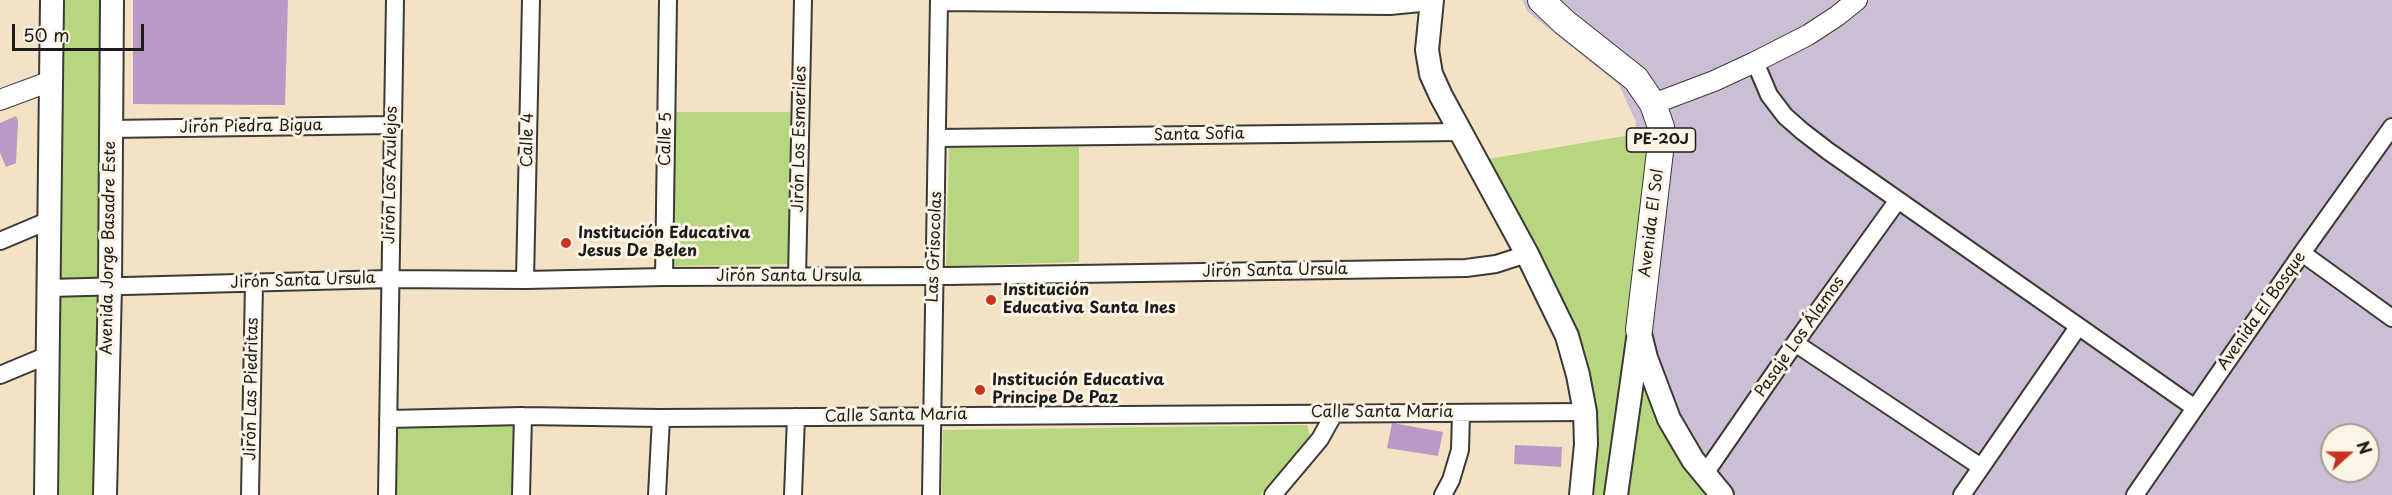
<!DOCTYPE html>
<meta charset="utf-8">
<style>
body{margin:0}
#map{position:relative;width:2392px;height:495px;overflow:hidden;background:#f4e2c5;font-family:"Playpen Sans",sans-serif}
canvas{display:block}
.north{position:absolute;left:2320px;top:423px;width:60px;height:60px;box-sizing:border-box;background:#fcf5e5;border:2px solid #a29e95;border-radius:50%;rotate:69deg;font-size:16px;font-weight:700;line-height:24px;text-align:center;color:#1c1c1c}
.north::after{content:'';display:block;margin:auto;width:21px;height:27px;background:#c8321e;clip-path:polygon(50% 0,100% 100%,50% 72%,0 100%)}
.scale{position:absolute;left:12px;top:24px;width:132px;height:27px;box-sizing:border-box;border:3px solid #1c1c1c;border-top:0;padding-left:8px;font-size:18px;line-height:21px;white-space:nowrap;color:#1c1c1c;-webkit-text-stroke:4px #fcf5e5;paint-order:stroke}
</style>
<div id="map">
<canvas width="2392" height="495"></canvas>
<div class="north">N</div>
<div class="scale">50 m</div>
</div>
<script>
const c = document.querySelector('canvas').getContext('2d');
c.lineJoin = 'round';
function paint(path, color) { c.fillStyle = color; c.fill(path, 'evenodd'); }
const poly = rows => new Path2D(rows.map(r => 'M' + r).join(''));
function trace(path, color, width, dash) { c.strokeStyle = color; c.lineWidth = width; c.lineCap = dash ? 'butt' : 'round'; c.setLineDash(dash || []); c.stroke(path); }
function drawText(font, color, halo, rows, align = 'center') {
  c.font = font + ' "Playpen Sans",sans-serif'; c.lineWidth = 6; c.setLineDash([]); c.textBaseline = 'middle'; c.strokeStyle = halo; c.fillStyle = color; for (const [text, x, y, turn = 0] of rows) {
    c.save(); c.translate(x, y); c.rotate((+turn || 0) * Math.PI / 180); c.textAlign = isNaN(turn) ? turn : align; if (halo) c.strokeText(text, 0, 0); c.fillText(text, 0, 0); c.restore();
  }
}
paint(poly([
 [1522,0,2392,0,2392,495,1596,495,1635,226,1636,122,1619,85,1528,12],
 [2332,435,2368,435,2368,471,2332,471]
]), '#ccbed4');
paint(poly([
 [63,0,107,0,104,276,77,279,57,278],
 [674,112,791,112,791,264,672,266],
 [1648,132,1656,140,1607,495,1590,495,1595,433,1488,159],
 [1079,147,1079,262,946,266,949,148],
 [102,295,98,495,53,495,57,296],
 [1643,371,1713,495,1626,495],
 [396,424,516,424,514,495,395,495],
 [1307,425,1310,436,1260,495,942,495,943,430]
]), '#b6d77f');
paint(poly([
 [133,0,288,0,285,105,133,104],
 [16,116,18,121,16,163,6,167,0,153,0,123],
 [1392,423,1443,432,1438,456,1387,448],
 [1515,445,1562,447,1561,467,1514,464]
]), '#ba99c8');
const minor = poly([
 [939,2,1390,6,1431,2],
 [1755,62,1769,95,1785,116,1802,131,1828,151,2195,408],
 [110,129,392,125],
 [938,138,1460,132],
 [0,241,50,220],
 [2302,253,2392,318],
 [664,277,668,0],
 [797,277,803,0],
 [525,280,531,0],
 [49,288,390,279,525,280,664,277,946,276,1466,268,1496,264,1527,254],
 [1795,343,1981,467],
 [0,375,48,355],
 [388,419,523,416,661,418,1585,412],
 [1704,475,1795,343,1898,200],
 [250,495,254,283],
 [387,495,395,0],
 [521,495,523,416],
 [657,495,661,418],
 [793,495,796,417],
 [931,495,939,0],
 [1273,495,1320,439,1335,412],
 [1443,495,1451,480,1460,450,1461,414],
 [1962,495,2078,327],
 [2135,495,2302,253,2392,127]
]);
const tertiary = poly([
 [0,100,51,81],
 [1653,104,1714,81,1755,62,1808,35,1837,16,1857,0]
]);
const secondary = poly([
 [1432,0,1427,50,1431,74,1441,96,1527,254,1567,336,1578,375,1585,412,1586,444,1581,495],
 [1639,330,1646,358,1669,419,1693,460,1722,495],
 [46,495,52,0],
 [105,495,110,286,112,0],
 [1616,495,1638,339]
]);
const primary = poly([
 [1541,0,1564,22,1636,79,1653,104,1661,127,1661,143,1639,330]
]);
trace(minor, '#3c3a35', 20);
trace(tertiary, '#3c3a35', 22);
trace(secondary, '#3c3a35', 26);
trace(primary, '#3c3a35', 28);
trace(minor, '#fff', 16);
trace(tertiary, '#fff', 20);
trace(secondary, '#fff', 22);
trace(primary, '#fff', 26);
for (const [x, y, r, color] of [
 [566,243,6,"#c8321e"],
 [991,300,6,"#c8321e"],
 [980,390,6,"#c8321e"]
]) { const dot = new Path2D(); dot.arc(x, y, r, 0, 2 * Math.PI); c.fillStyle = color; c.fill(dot); trace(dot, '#fcf5e5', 2); }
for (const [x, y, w] of [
 [1661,140,69]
]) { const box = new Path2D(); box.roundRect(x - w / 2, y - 12, w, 24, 4.5); c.fillStyle = '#fcf5e5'; c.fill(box); trace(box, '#1c1c1c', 1.5); }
drawText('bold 15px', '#1c1c1c', null, [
 ["PE-20J",1661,140]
]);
drawText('16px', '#1c1c1c', '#fcf5e5', [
 ["Jirón Piedra Bigua",251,127,-1],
 ["Santa Sofia",1199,135,-1],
 ["Calle 5",666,139,-89],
 ["Jirón Los Esmeriles",800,139,-89],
 ["Calle 4",528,140,-89],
 ["Jirón Los Azulejos",391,175,-89],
 ["Avenida El Sol",1652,223,-83],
 ["Las Grisocolas",935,247,-88],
 ["Avenida Jorge Basadre Este",109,248,-89],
 ["Jirón Santa Ursula",1275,271,-1],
 ["Jirón Santa Ursula",789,277],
 ["Jirón Santa Ursula",303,281,-2],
 ["Avenida El Bosque",2262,311,-55],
 ["Pasaje Los Álamos",1800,337,-55],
 ["Jirón Las Piedritas",252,389,-89],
 ["Calle Santa María",1382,413],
 ["Calle Santa María",896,416,-1]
]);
drawText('bold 16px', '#1c1c1c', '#fcf5e5', [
 ["Institución Educativa",578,234],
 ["Jesus De Belen",578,252],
 ["Institución",1003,291],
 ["Educativa Santa Ines",1003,309],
 ["Institución Educativa",992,381],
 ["Principe De Paz",992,399]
], 'left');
</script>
